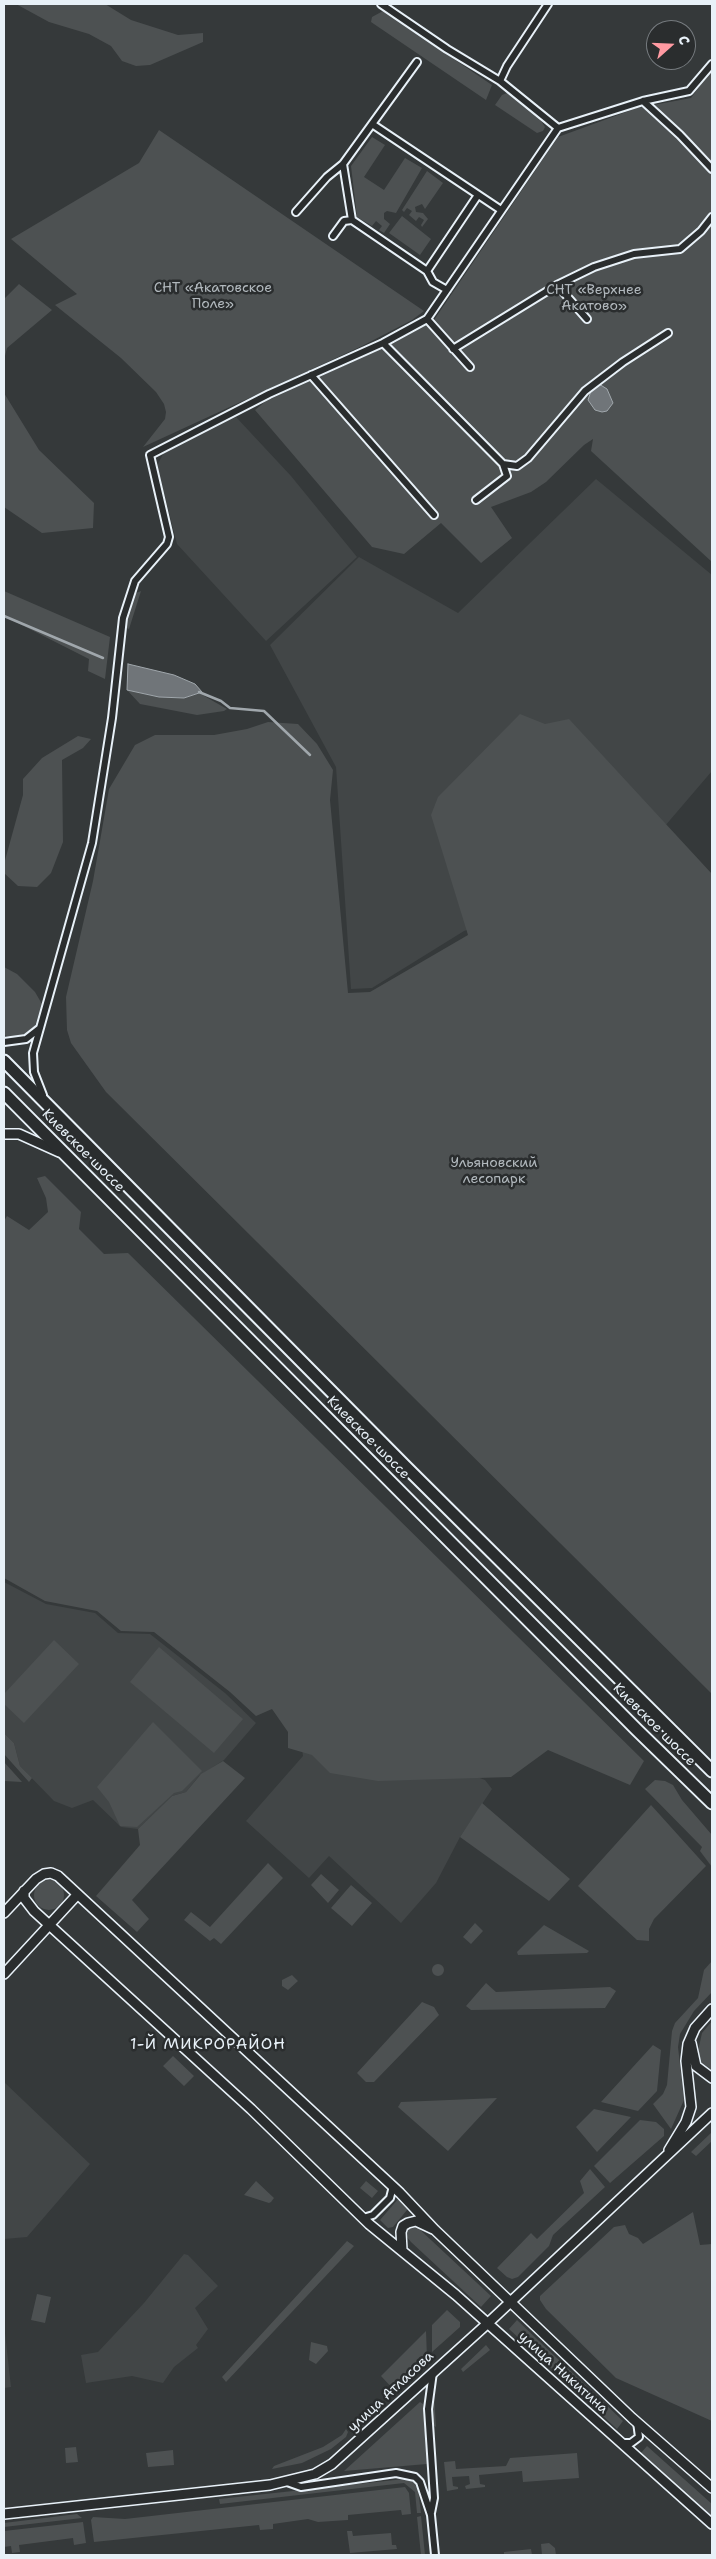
<!DOCTYPE html>
<meta charset="utf-8">
<style>
body{margin:0}
#map{position:relative;width:716px;height:2559px;overflow:hidden;background:#35393a;font-family:"Shantell Sans",sans-serif}
canvas{display:block}
.frame{position:absolute;inset:0;border:5px solid #e8f1f8;pointer-events:none}
.north{position:absolute;left:646px;top:20px;width:50px;height:50px;box-sizing:border-box;background:#2a2d2e;border:1px solid #767b7f;border-radius:50%;rotate:70deg;font-size:14px;font-weight:700;line-height:20px;text-align:center;color:#e8f1f8}
.north::after{content:'';display:block;margin:auto;width:18px;height:22px;background:#ff9aa2;clip-path:polygon(50% 0,100% 100%,50% 72%,0 100%)}
</style>
<div id="map">
<canvas width="716" height="2559"></canvas>
<div class="frame"></div>
<div class="north">С</div>
</div>
<script>
const c = document.querySelector('canvas').getContext('2d');
c.lineJoin = 'round';
function paint(path, color) { c.fillStyle = color; c.fill(path, 'evenodd'); }
const poly = rows => new Path2D(rows.map(r => 'M' + r).join(''));
function trace(path, color, width, dash) { c.strokeStyle = color; c.lineWidth = width; c.lineCap = dash ? 'butt' : 'round'; c.setLineDash(dash || []); c.stroke(path); }
function drawText(font, color, halo, rows, align = 'center') {
  c.font = font + ' "Shantell Sans",sans-serif'; c.lineWidth = 5; c.setLineDash([]); c.textBaseline = 'middle'; c.strokeStyle = halo; c.fillStyle = color; for (const [text, x, y, turn = 0] of rows) {
    c.save(); c.translate(x, y); c.rotate((+turn || 0) * Math.PI / 180); c.textAlign = isNaN(turn) ? turn : align; if (halo) c.strokeText(text, 0, 0); c.fillText(text, 0, 0); c.restore();
  }
}
paint(poly([
 [236,417,291,476,357,557,266,641,177,544,157,466,166,448],
 [596,479,712,575,712,771,623,875,464,931,372,988,351,989,336,767,270,645,359,557,458,613],
 [4,1582,46,1604,95,1613,118,1633,150,1634,225,1693,256,1723,224,1760,199,1776,186,1792,172,1796,138,1829,121,1827,93,1800,72,1808,54,1801,20,1766,14,1743,4,1733],
 [302,1748,411,1751,485,1780,492,1789,460,1837,436,1883,401,1923,329,1856,309,1878,246,1821,303,1756],
 [4,2082,90,2164,27,2237,4,2239],
 [184,2254,188,2255,218,2286,195,2308,208,2329,196,2345,198,2348,174,2367,163,2383,132,2376,86,2383,81,2355,98,2352,144,2303],
 [4,2324,11,2387,4,2388]
]), '#424647');
paint(poly([
 [16,4,105,4,131,20,178,35,203,33,203,42,150,65,136,66,122,61,111,46,89,34,49,22],
 [383,11,492,85,486,100,371,22,372,17],
 [712,69,712,562,591,451,593,439,584,445,546,482,531,492,491,507,512,538,481,563,441,523,404,554,372,547,255,410,266,401,396,342,434,320,558,137,637,108,691,98],
 [507,93,538,116,545,127,543,131,537,133,495,105,502,95],
 [159,130,424,311,412,320,362,346,143,447,165,419,166,412,164,404,156,392,121,358,55,305,77,294,11,239,139,163],
 [372,137,385,145,364,177,384,190,405,158,422,168,396,213,387,211,384,213,384,219,390,224,384,233,379,230,382,226,376,221,372,226,357,217,351,166],
 [427,171,443,183,425,209,422,204,415,207,416,212,423,213,428,219,422,227,421,225,424,220,419,217,416,221,409,215,412,211,407,208,404,212,402,210],
 [402,216,431,239,420,255,389,233],
 [19,284,52,310,7,348,4,360,4,299],
 [4,393,39,450,94,503,93,528,42,533,4,507],
 [4,591,110,637,105,679,88,671,89,659,4,616],
 [141,591,129,629,124,627,131,601,136,593],
 [127,690,159,697,184,698,199,693,227,709,224,711,197,715,140,704],
 [520,714,545,724,569,719,712,874,712,1694,106,1092,71,1043,67,1030,66,997,93,881,109,789,135,745,155,735,214,735,247,729,268,722,298,724,317,744,333,770,330,800,348,993,370,992,468,935,431,815,438,797],
 [78,736,91,739,83,748,62,760,63,842,51,873,37,887,18,886,4,873,4,864,23,795,23,779,42,758],
 [4,967,17,974,35,992,42,1004,35,1026,22,1036,10,1037,4,1035],
 [45,1176,81,1212,79,1229,104,1254,128,1253,644,1761,630,1785,548,1750,511,1777,378,1781,330,1773,312,1755,288,1748,288,1732,272,1709,256,1716,230,1692,154,1632,121,1631,97,1611,45,1601,4,1578,4,1221,7,1216,29,1230,48,1212,46,1198,37,1178],
 [54,1640,79,1664,24,1723,4,1704,4,1694],
 [159,1647,243,1719,214,1753,130,1682],
 [153,1722,202,1771,182,1791,174,1793,137,1827,120,1826,109,1802,97,1787],
 [4,1733,14,1743,20,1766,32,1778,29,1782,4,1754],
 [223,1761,245,1778,132,1900,149,1919,137,1932,96,1896,140,1845,138,1829,172,1796,186,1792,201,1774],
 [4,1762,22,1782,4,1781],
 [655,1780,665,1781,673,1785,682,1800,712,1835,712,1867,700,1851,702,1847,645,1789],
 [482,1803,570,1879,549,1901,460,1837],
 [651,1805,706,1866,654,1919,649,1929,649,1941,637,1940,578,1886],
 [268,1863,283,1878,221,1944,214,1938,210,1941,184,1920,191,1912,210,1927],
 [321,1874,339,1890,328,1903,311,1885],
 '34 1895a15 15 0 1 1 30 0a15 15 0 1 1-30 0Z',
 [351,1885,372,1903,352,1926,331,1908],
 [475,1923,483,1931,471,1944,463,1937],
 [544,1925,589,1951,587,1953,518,1955,517,1952],
 [712,1961,712,1992,694,2011,680,2034,678,2047,684,2100,671,2129,653,2104,663,2094,667,2085,672,2031,675,2023,698,1998,704,1970],
 '432 1970a6 6 0 1 1 12 0a6 6 0 1 1-12 0Z',
 [292,1975,298,1981,288,1990,282,1986,282,1980],
 [486,1983,496,1992,610,1987,616,1991,605,2008,471,2010,466,2006],
 [422,2002,434,2007,439,2015,374,2082,366,2082,357,2073],
 [712,2021,712,2070,702,2063,698,2051,702,2033],
 [653,2045,661,2050,657,2091,638,2111,601,2102],
 [173,2056,194,2076,184,2086,163,2066],
 [497,2098,448,2151,398,2107,401,2102],
 [594,2109,631,2117,597,2152,576,2127],
 [640,2120,656,2122,664,2129,664,2136,610,2183,594,2166],
 [712,2132,712,2141,696,2156,691,2152],
 [590,2169,605,2187,553,2235,549,2246,518,2277,512,2279,507,2277,497,2268,531,2233,537,2239,584,2193,580,2181],
 [256,2181,274,2198,271,2202,269,2203,244,2195],
 [366,2181,378,2191,372,2198,360,2188],
 [399,2198,407,2204,407,2210,393,2227,388,2228,380,2220],
 [693,2212,700,2245,712,2244,712,2421,616,2378,546,2309,540,2300,540,2296,614,2227,625,2225,629,2234,638,2238,643,2244],
 [416,2226,491,2296,481,2307,411,2242,406,2236,407,2230],
 [347,2241,354,2246,226,2382,222,2377],
 [37,2294,51,2297,45,2323,31,2320],
 [447,2310,460,2322,460,2327,432,2352,432,2325],
 [517,2320,623,2421,617,2429,509,2329],
 [426,2331,427,2358,394,2390,381,2376],
 [311,2342,327,2346,328,2351,316,2364,309,2360],
 [486,2345,490,2350,463,2372,461,2369],
 [434,2394,436,2427,432,2424,430,2411],
 [420,2402,423,2404,427,2464,344,2471],
 [346,2429,348,2432,346,2437,331,2449,302,2463,272,2469,274,2466,323,2447,342,2435],
 [647,2446,712,2504,712,2517,641,2453],
 [76,2447,78,2462,66,2463,65,2448],
 [173,2450,174,2465,148,2467,146,2453],
 [577,2453,579,2478,523,2482,522,2471,479,2475,480,2484,485,2485,485,2487,466,2489,465,2486,470,2484,469,2476,452,2477,453,2486,458,2487,458,2489,447,2491,444,2462,455,2461,456,2469,506,2466,510,2458],
 [404,2479,413,2482,418,2489,421,2513,417,2513,415,2492,404,2483,220,2504,219,2499],
 [405,2487,409,2493,411,2514,402,2515,401,2510,348,2515,348,2520,318,2522,308,2519,273,2524,273,2529,260,2530,259,2525,94,2542,91,2520,93,2517,125,2519],
 [77,2514,82,2518,4,2527,4,2523],
 [421,2516,425,2555,421,2555,417,2517],
 [83,2522,86,2543,74,2545,73,2538,19,2545,20,2552,12,2553,11,2546,4,2547,4,2531],
 [347,2531,352,2531,353,2536,391,2533,392,2545,396,2545,397,2549,350,2553],
 [549,2543,555,2548,556,2555,542,2555,541,2544],
 [531,2549,532,2555,504,2555,504,2552]
]), '#4d5152');
const water = poly([
 [599,384,607,389,613,403,607,411,602,412,595,410,588,400,592,388,599,384],
 [128,664,174,675,195,684,202,692,184,698,159,697,127,690,128,664]
]);
paint(water, '#707579');
trace(water, '#a0a7ac', 1);
trace(poly([
 [4,616,103,658],
 [199,692,221,701,230,708,264,711,310,755]
]), '#a0a7ac', 2.5);
const street = poly([
 [500,81,507,66,548,4],
 [643,101,680,135,712,169],
 [372,124,501,210],
 [558,128,643,101,689,91,712,64],
 [343,164,352,220,427,271],
 [296,212,327,177,343,164,417,62],
 [333,236,344,221,352,220],
 [557,285,587,319],
 [447,290,433,282,427,271,478,195],
 [427,319,470,367],
 [383,343,503,464,517,466,528,458,585,391,623,362,668,333],
 [453,349,557,285,594,267,634,254,680,249,701,231,712,217],
 [311,375,434,515],
 [476,500,507,476,503,464],
 [4,1042,26,1039,40,1028],
 [43,1095,34,1072,33,1053,92,843,112,718,123,618,135,581,167,544,169,537,150,455,269,394,383,343,427,319,558,128,500,81,447,49,381,4],
 [363,2218,373,2215,390,2198,393,2186],
 [621,2443,631,2443,639,2437,637,2422],
 [287,2482,301,2487,396,2473,415,2477,420,2482,431,2515,435,2555],
 [431,2513,434,2498,428,2409,433,2372]
]);
const secondary = poly([
 [4,1134,19,1134,59,1152],
 [24,1891,24,1898,34,1911,251,2109,369,2224,456,2295,712,2524],
 [4,1913,36,1879,44,1874,51,1873,58,1876,400,2193,435,2230,632,2418,712,2488],
 [4,1974,77,1895],
 [691,2043,696,2066,712,2078],
 [669,2150,686,2122,691,2107,686,2061,688,2044,695,2028,712,2009],
 [402,2250,401,2232,403,2226,408,2223,416,2221,433,2229],
 [4,2514,270,2485,315,2474,332,2464,487,2324,712,2113]
]);
const highway = poly([
 [4,1061,405,1466,712,1771],
 [4,1093,637,1730,712,1803]
]);
trace(street, '#e8f1f8', 10);
trace(secondary, '#e8f1f8', 12);
trace(highway, '#e8f1f8', 15);
trace(street, '#2a2d2e', 6);
trace(secondary, '#2a2d2e', 9);
trace(highway, '#2a2d2e', 11);
drawText('14px', '#b2b9be', '#2a2d2e', [
 ["СНТ «Акатовское",213,288],
 ["Поле»",213,304],
 ["СНТ «Верхнее",594,290],
 ["Акатово»",594,306],
 ["Ульяновский",494,1163],
 ["лесопарк",494,1179]
]);
drawText('14px', '#e8f1f8', '#2a2d2e', [
 ["Киевское шоссе",83,1151,45],
 ["Киевское шоссе",368,1438,45],
 ["Киевское шоссе",654,1725,45],
 ["улица Никитина",563,2373,42],
 ["улица Атласова",391,2392,-43]
]);
c.letterSpacing = '1px';
drawText('16px', '#e8f1f8', '#2a2d2e', [
 ["1-Й МИКРОРАЙОН",208,2045]
]);
c.letterSpacing = '0px';
</script>
